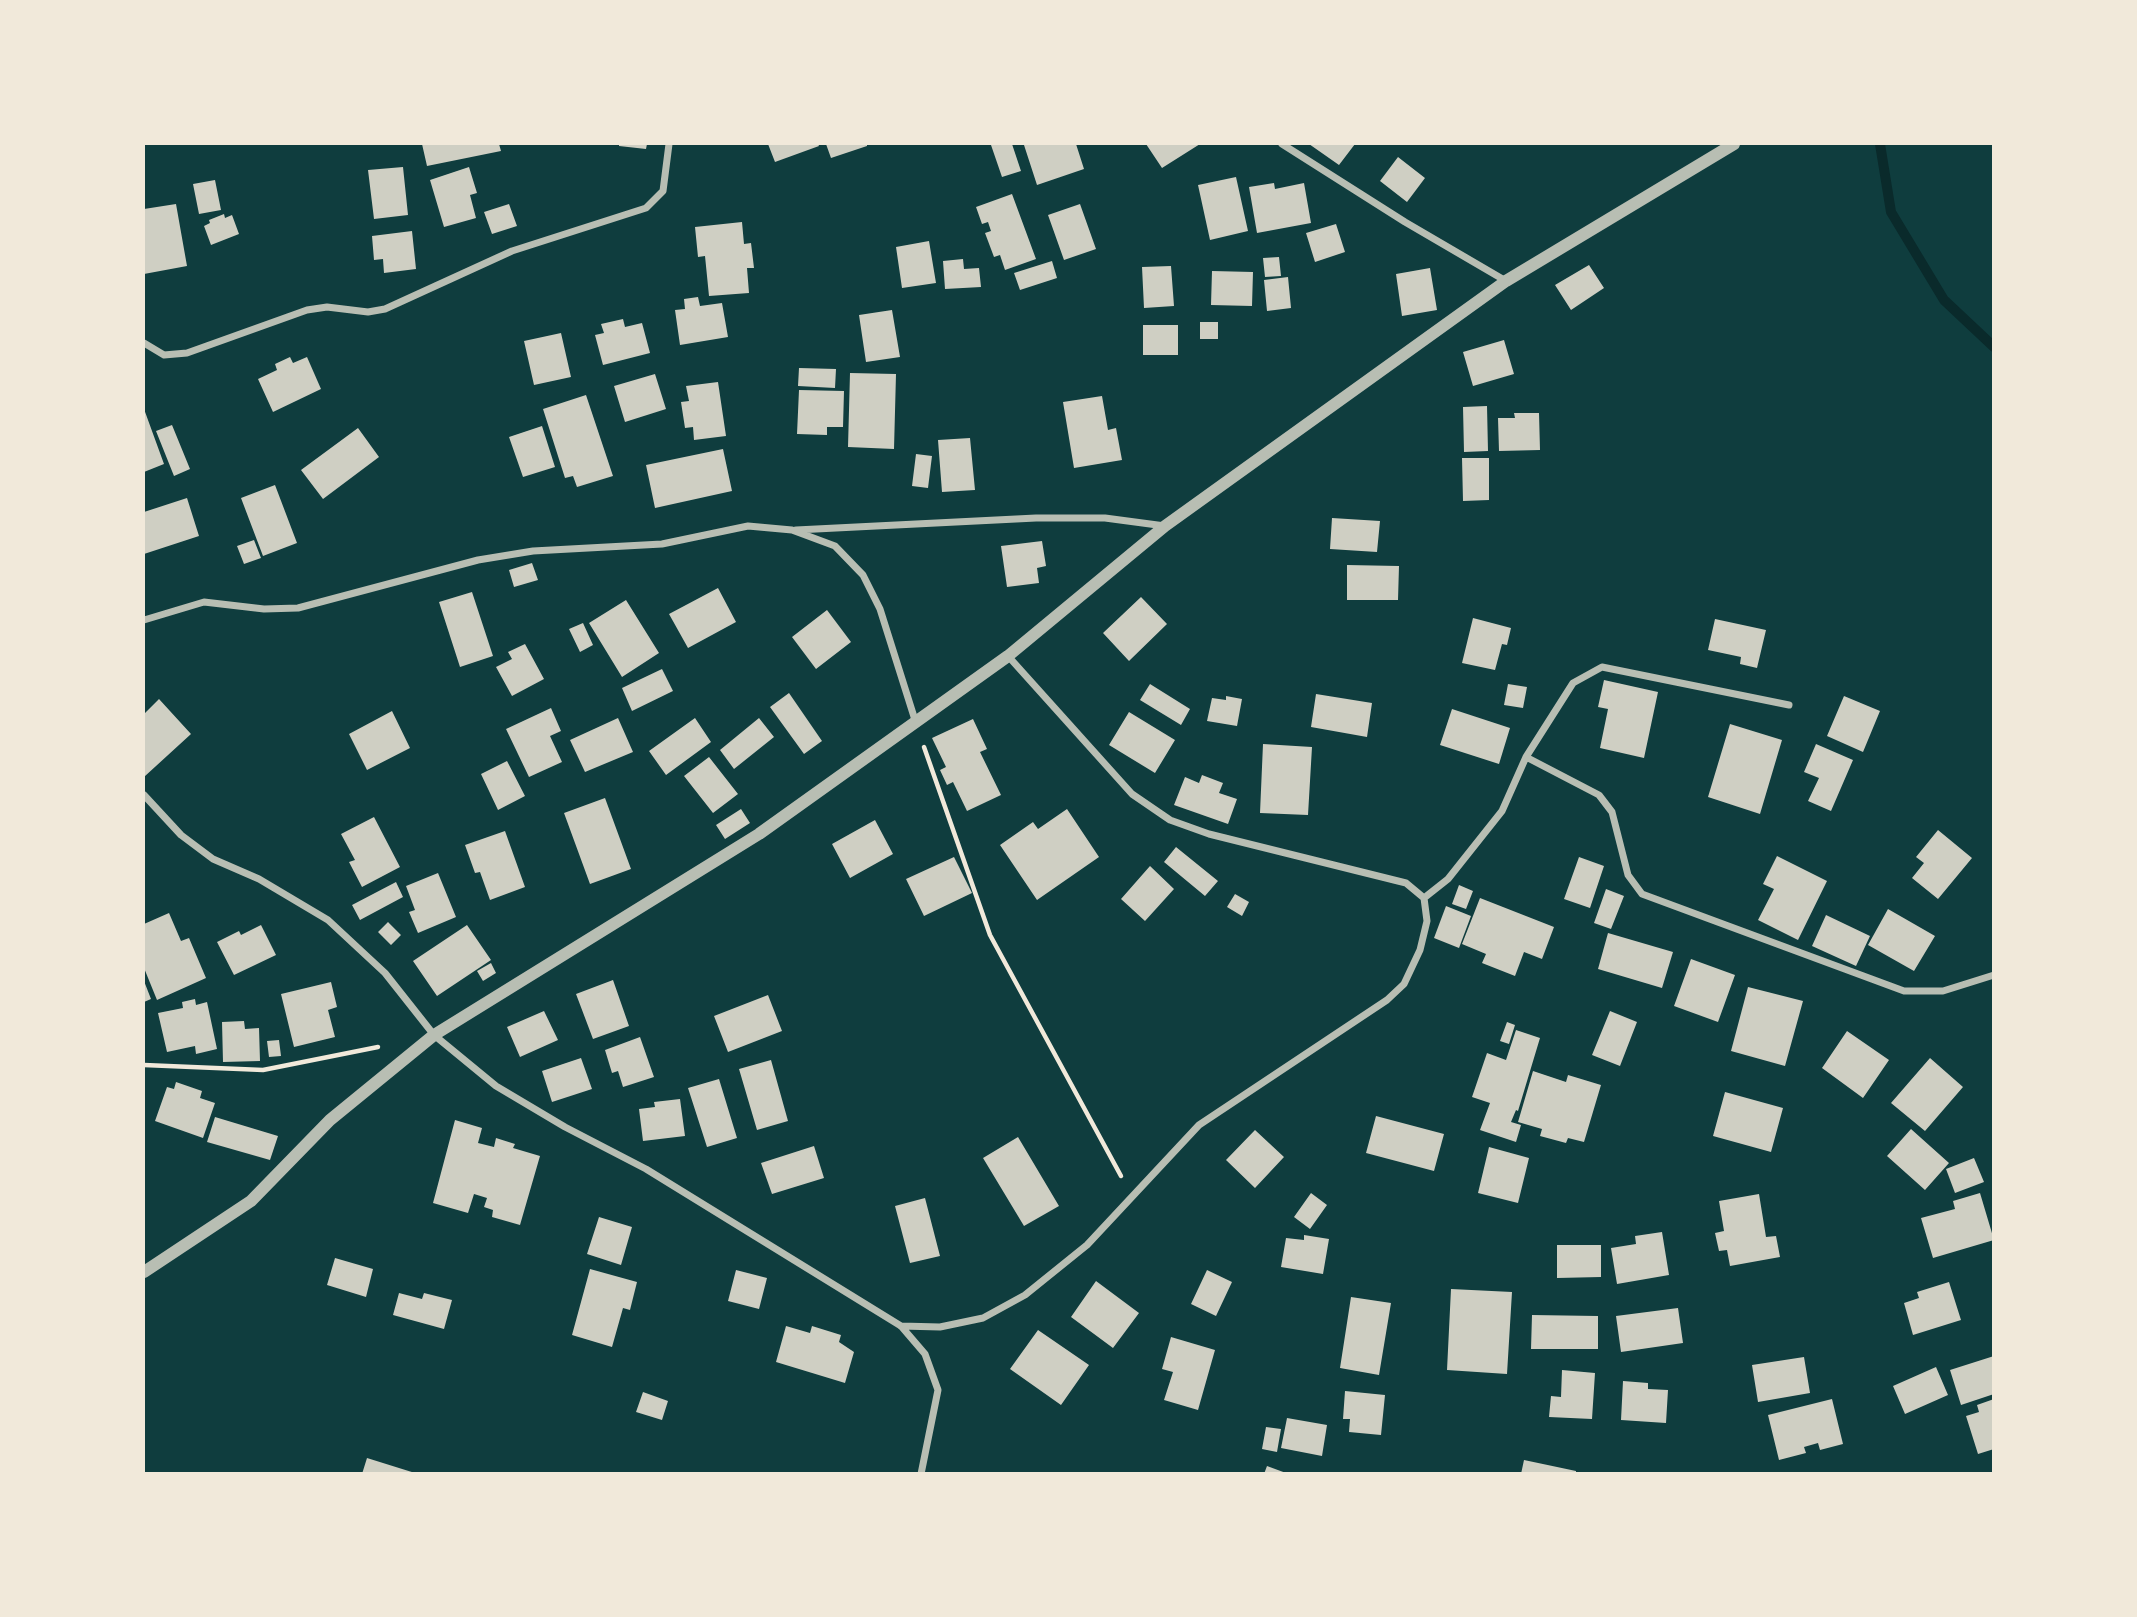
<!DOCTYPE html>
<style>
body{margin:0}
#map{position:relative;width:2137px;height:1617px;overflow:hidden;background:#0f3d3e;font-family:"Space Grotesk",sans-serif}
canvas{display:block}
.frame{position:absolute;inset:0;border:145px solid #f1e9da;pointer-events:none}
</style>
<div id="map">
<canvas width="2137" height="1617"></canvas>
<div class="frame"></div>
</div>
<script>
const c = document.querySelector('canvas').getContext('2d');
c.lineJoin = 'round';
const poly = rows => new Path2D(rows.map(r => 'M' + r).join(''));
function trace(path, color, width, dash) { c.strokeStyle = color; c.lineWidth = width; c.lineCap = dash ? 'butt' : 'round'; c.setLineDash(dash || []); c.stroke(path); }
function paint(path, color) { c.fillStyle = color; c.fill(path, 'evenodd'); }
trace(poly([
 [1880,144,1891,212,1944,300,1994,347]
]), '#0a2a2b', 10);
paint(poly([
 [422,144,499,144,501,151,427,166],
 [619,144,647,144,646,149,619,146],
 [768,144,818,144,819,146,775,162],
 [826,144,867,144,867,146,831,158],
 [997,144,1012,144,1021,171,1002,177,991,145],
 [1076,144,1084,169,1037,185,1024,145],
 [1146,144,1200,144,1162,168],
 [1309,144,1355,144,1339,165],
 [1398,157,1425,178,1407,202,1380,181],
 [403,167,408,215,374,219,368,170],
 [469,167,477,193,470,195,476,218,444,227,430,180],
 [1236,177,1248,231,1210,240,1198,185],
 [215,180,221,210,199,214,193,184],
 [1274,183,1275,189,1304,183,1311,223,1257,233,1249,187],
 [1012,194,1036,259,1005,270,1000,255,994,257,985,233,991,231,988,222,982,224,976,207],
 [176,204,187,266,144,274,144,209],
 [509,204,517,226,492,234,484,212],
 [1080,204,1096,249,1064,260,1048,215],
 [224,214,225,218,232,215,239,234,211,245,204,226,210,223,209,220],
 [742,222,744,244,751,243,754,268,747,268,749,293,709,296,705,256,698,257,695,227],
 [1336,224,1345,252,1315,262,1306,233],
 [412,231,416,269,384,273,383,259,374,260,372,236],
 [929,241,936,283,902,288,896,247],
 [1279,257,1281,276,1265,277,1263,258],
 [963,259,964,269,979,268,981,287,945,289,943,261],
 [1052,261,1057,278,1020,290,1014,273],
 [1589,265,1604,288,1571,310,1555,285],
 [1171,266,1174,306,1144,308,1142,267],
 [1430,268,1437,310,1402,316,1396,274],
 [1212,271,1253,272,1252,306,1211,305],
 [1288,277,1291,308,1267,311,1264,280],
 [698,297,700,306,722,303,728,337,680,345,675,310,685,309,684,299],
 [892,310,900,357,866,362,859,315],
 [623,319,625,327,642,323,650,353,603,365,595,335,604,333,601,324],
 [1200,322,1218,322,1218,339,1200,339],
 [1143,325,1178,325,1178,355,1143,355],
 [561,333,571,377,534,385,524,341],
 [1504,340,1514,374,1473,386,1463,352],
 [290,357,293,363,307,357,321,389,273,412,258,379,277,370,275,364],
 [799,368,836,369,835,388,798,386],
 [850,373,896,374,894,449,848,447],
 [655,374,666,409,625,422,614,386],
 [718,382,726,436,694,440,693,427,685,428,681,402,689,401,686,386],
 [799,390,844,391,843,427,827,427,827,435,797,434],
 [586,395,613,476,577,487,573,476,565,478,543,409],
 [1102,396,1108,430,1116,428,1122,460,1074,468,1063,402],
 [1487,406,1488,451,1464,452,1463,407],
 [144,409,164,464,144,472],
 [1514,413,1539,413,1540,450,1499,451,1498,418,1515,418],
 [172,425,190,469,174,476,156,431],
 [542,426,555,467,523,477,509,437],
 [358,428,379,457,323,499,301,470],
 [970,438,975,490,942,492,938,440],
 [723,449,732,491,655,508,646,465],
 [916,454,932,456,928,488,912,486],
 [1462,458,1489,458,1489,500,1463,501],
 [275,485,297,543,263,556,241,498],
 [187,498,199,536,144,554,144,512],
 [1332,518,1380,521,1377,552,1330,549],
 [254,540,261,558,244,564,237,546],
 [1042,541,1046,566,1037,568,1039,583,1007,587,1001,546],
 [532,563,538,580,514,587,509,570],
 [1347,565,1399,566,1398,600,1347,600],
 [718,588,736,622,688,648,669,614],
 [472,592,493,656,460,667,439,602],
 [1141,597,1167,624,1129,661,1103,633],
 [626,600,659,653,622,677,589,623],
 [827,610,851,642,816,669,792,637],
 [1473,618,1511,628,1507,645,1502,644,1495,670,1462,663],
 [1715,619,1766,630,1757,668,1740,664,1741,657,1708,650],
 [583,623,593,645,580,652,569,629],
 [525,644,544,679,512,696,496,667,512,659,508,652],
 [662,669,673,691,632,711,622,688],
 [1604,680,1658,692,1644,758,1600,748,1608,709,1598,707],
 [1150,684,1190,709,1181,725,1140,700],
 [1508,684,1527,687,1523,708,1504,705],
 [789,693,822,741,804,754,770,707],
 [1316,694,1372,703,1367,737,1311,727],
 [1226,696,1242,699,1237,726,1207,721,1212,698,1226,700],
 [1844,696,1880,711,1863,752,1827,736],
 [159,699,191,734,144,777,144,714],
 [551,708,561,731,550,736,562,762,529,777,506,729],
 [1452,709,1510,728,1499,764,1440,745],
 [392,711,410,748,367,770,349,734],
 [1129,712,1175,740,1155,773,1109,745],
 [618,718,633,752,585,772,570,740],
 [695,718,711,742,666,775,649,751],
 [759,718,774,737,734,769,720,750],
 [973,719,987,749,980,752,1001,795,967,811,953,782,947,785,940,770,946,767,932,738],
 [1730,724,1782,740,1760,814,1708,797],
 [1263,744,1312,747,1308,815,1260,813],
 [1816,744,1853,760,1831,811,1808,801,1819,778,1804,772],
 [709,757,738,794,713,813,684,776],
 [507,761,525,796,498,810,481,774],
 [1202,775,1223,783,1219,793,1237,799,1228,824,1174,805,1185,777,1199,783],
 [605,798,631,869,590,884,564,813],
 [741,809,750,823,725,839,716,825],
 [1067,809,1099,857,1037,900,1000,845,1033,822,1038,829],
 [374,817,400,867,362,887,349,862,355,860,341,834],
 [875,820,893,854,850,878,832,844],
 [1938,830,1972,858,1938,899,1912,878,1924,863,1916,857],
 [505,831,525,887,490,900,480,872,475,873,465,845],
 [1176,847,1218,881,1205,896,1164,862],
 [1777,856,1827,881,1798,940,1758,920,1774,889,1763,884],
 [954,857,972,893,924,916,906,879],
 [1579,857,1604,866,1590,908,1564,899],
 [1150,866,1174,889,1145,921,1121,899],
 [438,873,456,917,418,933,409,912,415,910,406,886],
 [396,882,403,897,360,920,352,905],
 [1459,885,1473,891,1466,909,1452,904],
 [1606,889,1624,896,1611,929,1594,923],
 [1235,894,1249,902,1242,916,1227,907],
 [1480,898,1554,927,1542,959,1524,952,1515,976,1482,963,1486,954,1462,944],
 [1446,906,1471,916,1459,948,1434,938],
 [1888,909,1935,936,1914,971,1868,945],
 [169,913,181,941,189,938,206,978,157,1000,144,968,144,924],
 [1826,915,1870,936,1856,966,1812,946],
 [388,922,401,935,391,945,378,932],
 [261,925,276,955,234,975,217,942,239,931,241,935],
 [467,925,491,960,437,996,413,961],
 [1608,933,1673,952,1662,988,1598,969],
 [1691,959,1735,975,1718,1022,1674,1006],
 [491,963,496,973,483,981,477,971],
 [613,980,629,1026,593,1039,576,994],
 [144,981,151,999,144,1002],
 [331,982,337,1007,328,1010,335,1037,294,1047,281,994],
 [1748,987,1803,1001,1785,1066,1731,1051],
 [768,995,782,1031,728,1052,714,1016],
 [195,999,196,1005,207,1002,217,1049,196,1054,195,1046,167,1052,158,1013,183,1008,182,1002],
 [544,1011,558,1040,520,1057,507,1027],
 [1610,1011,1637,1022,1620,1066,1592,1055],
 [244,1021,245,1029,259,1028,260,1061,223,1062,222,1022],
 [1507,1022,1515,1025,1509,1044,1500,1041],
 [1516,1030,1540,1038,1518,1111,1516,1110,1511,1122,1521,1125,1516,1142,1480,1130,1490,1103,1472,1097,1487,1053,1506,1060],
 [1847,1031,1889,1060,1863,1098,1822,1068],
 [640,1037,654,1077,623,1087,618,1071,612,1073,605,1050],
 [279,1040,281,1056,269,1057,267,1041],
 [581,1058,592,1089,552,1102,542,1071],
 [1930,1058,1963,1087,1925,1131,1891,1103],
 [771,1060,788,1121,757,1130,739,1069],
 [1533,1071,1566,1082,1568,1075,1601,1085,1584,1142,1568,1138,1566,1143,1540,1136,1542,1129,1518,1122],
 [719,1079,737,1138,707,1147,688,1088],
 [176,1082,202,1091,200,1098,215,1103,203,1138,155,1121,167,1087,174,1089],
 [1725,1092,1783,1108,1771,1152,1713,1136],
 [680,1099,685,1136,643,1141,639,1109,655,1107,654,1102],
 [1376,1116,1444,1134,1434,1171,1366,1153],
 [215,1117,278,1136,270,1160,207,1142],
 [455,1120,482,1128,478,1143,494,1147,496,1138,515,1144,513,1148,540,1156,520,1225,492,1217,493,1210,484,1207,487,1198,474,1194,468,1213,433,1203],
 [1911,1129,1949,1163,1925,1190,1887,1156],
 [1255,1130,1284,1157,1255,1188,1226,1160],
 [1018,1137,1059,1206,1024,1226,983,1158],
 [814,1146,824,1178,772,1194,761,1163],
 [1489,1147,1529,1158,1518,1203,1478,1193],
 [1974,1158,1984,1182,1955,1193,1946,1169],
 [1311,1193,1327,1205,1310,1229,1294,1217],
 [1980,1193,1994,1240,1933,1258,1921,1218,1955,1209,1953,1201],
 [1759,1194,1766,1237,1776,1236,1780,1257,1730,1266,1727,1250,1719,1251,1715,1233,1724,1231,1719,1201],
 [925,1198,940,1256,910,1263,895,1206],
 [599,1217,632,1227,621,1265,587,1254],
 [1662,1232,1669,1275,1617,1284,1611,1248,1636,1244,1635,1236],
 [1304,1235,1329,1239,1323,1274,1281,1267,1286,1238,1304,1240],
 [1557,1245,1601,1245,1601,1277,1557,1278],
 [335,1258,373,1269,366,1297,327,1285],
 [590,1269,637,1282,630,1310,623,1308,612,1347,572,1335],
 [736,1270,767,1278,759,1309,728,1301],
 [1207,1270,1232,1282,1216,1316,1191,1304],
 [1096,1281,1139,1313,1113,1348,1071,1317],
 [1949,1282,1961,1320,1913,1335,1904,1303,1919,1298,1917,1292],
 [1451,1289,1512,1292,1507,1374,1447,1370],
 [399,1293,422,1299,424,1293,452,1300,444,1329,393,1315],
 [1351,1297,1391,1303,1379,1375,1340,1368],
 [1678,1308,1683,1343,1621,1352,1616,1316],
 [1532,1315,1598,1316,1598,1349,1531,1349],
 [786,1326,810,1333,812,1326,841,1335,839,1342,854,1352,845,1383,776,1362],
 [1038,1330,1089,1365,1061,1405,1010,1369],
 [1171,1337,1215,1350,1198,1410,1164,1400,1173,1372,1162,1369],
 [1994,1356,1994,1394,1961,1405,1950,1370],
 [1804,1357,1810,1393,1758,1402,1752,1365],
 [1936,1367,1948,1395,1905,1414,1893,1386],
 [1562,1370,1595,1373,1592,1419,1549,1417,1551,1396,1561,1397],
 [1623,1381,1648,1383,1648,1389,1668,1390,1666,1423,1621,1420],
 [1345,1391,1385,1395,1381,1435,1349,1432,1350,1419,1343,1419],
 [643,1392,668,1401,662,1420,636,1412],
 [1832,1399,1843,1444,1820,1450,1818,1443,1804,1447,1806,1453,1779,1460,1768,1415],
 [1994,1399,1994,1449,1978,1454,1966,1416,1979,1412,1977,1405],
 [1287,1418,1327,1425,1322,1456,1281,1448],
 [1266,1427,1281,1429,1277,1452,1262,1449],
 [367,1458,415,1473,415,1474,362,1474],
 [1524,1460,1576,1471,1576,1474,1521,1474],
 [1267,1466,1286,1473,1286,1474,1264,1474]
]), '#cfcfc3');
trace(poly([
 [924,747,990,935,1121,1176],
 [144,1065,263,1070,378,1047]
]), '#f1e9da', 4.5);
trace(poly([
 [1282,144,1405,222,1506,281],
 [144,343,164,355,187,353,307,310,327,307,368,312,385,309,512,251,646,208,663,191,669,144],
 [796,530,1036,518,1105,518,1165,526],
 [144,620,204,602,264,609,298,608,478,560,533,551,662,544,748,526,792,530,835,546,863,575,880,609,915,720],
 [1526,757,1599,795,1612,812,1628,875,1642,894,1904,991,1943,991,1994,975],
 [144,795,181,835,213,859,259,879,328,920,385,973,434,1035,496,1086,565,1127,646,1169,901,1326,925,1354,938,1390,921,1474],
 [1424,898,1448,879,1502,811,1526,757,1573,683,1602,667,1789,705],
 [901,1326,940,1327,983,1318,1025,1295,1087,1245,1199,1125,1387,1000,1404,984,1420,950,1427,921,1424,898,1406,883,1209,834,1170,820,1132,794,1008,656]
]), '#b8beb3', 7);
trace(poly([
 [144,1272,251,1201,330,1120,434,1035,759,834,1008,656,1165,526,1506,281,1734,144]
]), '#b8beb3', 12);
</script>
